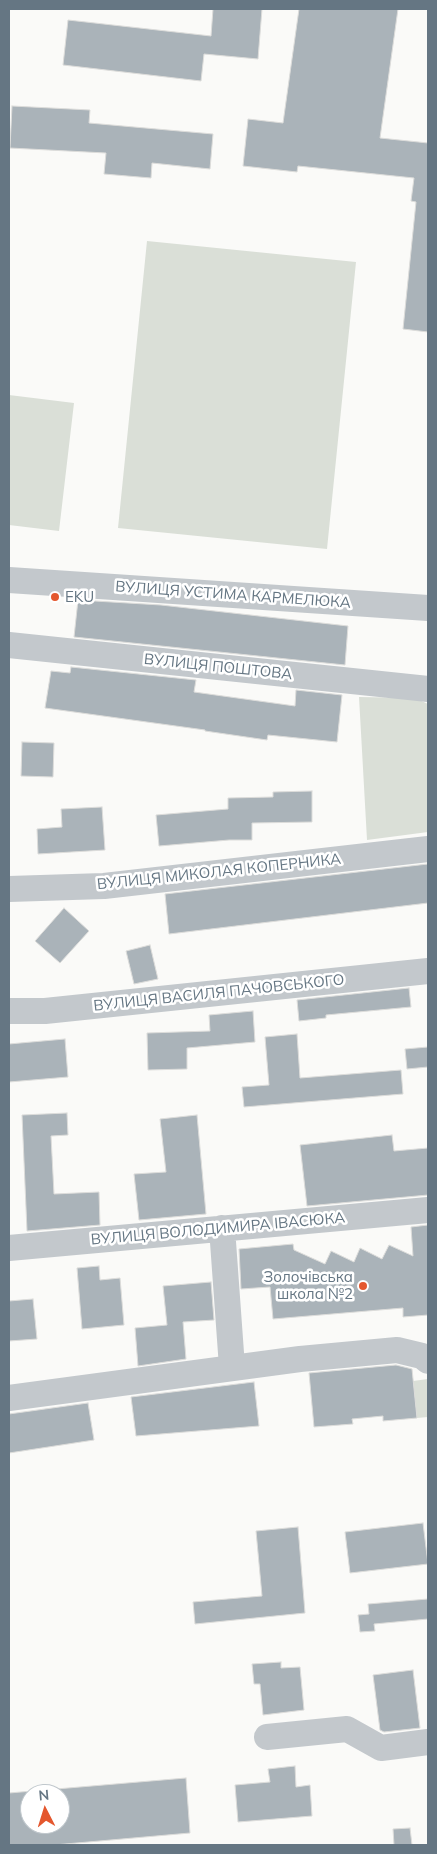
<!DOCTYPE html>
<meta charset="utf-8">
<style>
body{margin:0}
#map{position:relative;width:437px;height:1854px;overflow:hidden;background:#fafaf8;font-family:Mulish,sans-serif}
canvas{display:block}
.frame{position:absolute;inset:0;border:10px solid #657683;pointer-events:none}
.north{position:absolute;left:20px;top:1784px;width:50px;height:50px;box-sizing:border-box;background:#fff;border:1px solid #c1c8cd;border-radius:50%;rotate:355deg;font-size:14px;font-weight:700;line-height:20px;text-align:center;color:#657683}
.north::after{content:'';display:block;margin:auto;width:18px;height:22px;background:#e4572e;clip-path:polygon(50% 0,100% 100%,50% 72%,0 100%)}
</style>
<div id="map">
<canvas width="437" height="1854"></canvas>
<div class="frame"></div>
<div class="north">N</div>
</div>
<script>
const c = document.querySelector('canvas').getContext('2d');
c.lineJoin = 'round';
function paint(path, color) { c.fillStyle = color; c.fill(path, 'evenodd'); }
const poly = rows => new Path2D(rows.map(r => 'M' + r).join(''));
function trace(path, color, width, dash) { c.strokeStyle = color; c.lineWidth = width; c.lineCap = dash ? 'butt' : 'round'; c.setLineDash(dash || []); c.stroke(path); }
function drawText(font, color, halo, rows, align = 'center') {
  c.font = font + ' Mulish,sans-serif'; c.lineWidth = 5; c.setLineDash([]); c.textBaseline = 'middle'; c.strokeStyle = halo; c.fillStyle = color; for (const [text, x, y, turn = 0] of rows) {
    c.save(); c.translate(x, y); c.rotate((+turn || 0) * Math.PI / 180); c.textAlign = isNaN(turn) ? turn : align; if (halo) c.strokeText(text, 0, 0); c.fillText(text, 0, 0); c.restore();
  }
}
paint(poly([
 [147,241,356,262,327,549,118,528],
 [9,395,74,403,59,531,9,525],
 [359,697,415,698,428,704,428,832,367,840],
 [428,1379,428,1417,417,1418,413,1381]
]), '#dadfd7');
const building = poly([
 [213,9,262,9,258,59,204,54,201,81,63,65,68,20,211,36,213,9],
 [299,9,398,9,380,138,428,143,428,332,403,329,416,202,411,201,414,178,298,166,297,172,243,166,248,119,283,123,299,9],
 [12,106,90,110,89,123,213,134,210,169,152,163,151,178,104,174,106,153,10,148,12,106],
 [78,600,161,605,348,626,345,665,74,637,78,600],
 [71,667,196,680,194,692,295,706,296,690,342,695,337,742,268,735,267,740,205,731,205,730,45,708,51,671,70,673,71,667],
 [22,742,54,743,53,777,21,776,22,742],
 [312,791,312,822,252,823,252,840,229,840,159,846,156,815,228,809,228,798,273,797,273,792,312,791],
 [102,807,105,850,38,854,37,829,62,827,61,809,102,807],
 [428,864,428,903,169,934,165,894,428,864],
 [64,908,89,931,60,963,35,941,64,908],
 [150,945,158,979,134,984,126,951,150,945],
 [409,988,411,1007,326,1015,326,1018,299,1021,297,1000,409,988],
 [253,1011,255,1042,187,1048,187,1069,148,1070,147,1033,210,1031,209,1015,253,1011],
 [297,1034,300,1078,401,1070,403,1094,244,1107,242,1087,269,1085,265,1037,297,1034],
 [65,1039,68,1077,9,1082,9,1044,65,1039],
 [428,1047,428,1067,407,1069,405,1049,428,1047],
 [67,1113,68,1135,51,1136,54,1194,99,1192,100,1225,27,1231,22,1115,67,1113],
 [197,1115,206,1214,139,1220,134,1174,166,1172,160,1119,197,1115],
 [392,1135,394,1151,428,1148,428,1195,307,1206,300,1145,392,1135],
 [428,1225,428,1315,403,1317,403,1308,273,1319,270,1287,241,1289,239,1249,293,1244,294,1250,325,1264,331,1251,354,1262,360,1248,382,1259,389,1245,413,1256,411,1227,428,1225],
 [99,1266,100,1280,120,1278,124,1325,82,1329,77,1268,99,1266],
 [211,1282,214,1320,183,1322,186,1359,138,1366,135,1328,167,1325,163,1286,211,1282],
 [33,1299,37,1339,9,1341,9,1301,33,1299],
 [396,1365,412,1369,417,1418,383,1421,383,1416,352,1419,353,1424,314,1427,309,1373,396,1365],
 [254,1382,259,1426,136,1436,131,1397,254,1382],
 [88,1403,94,1440,9,1453,9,1414,88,1403],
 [423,1523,428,1564,350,1573,345,1532,423,1523],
 [298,1527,305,1613,195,1624,193,1602,262,1596,256,1531,298,1527],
 [428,1599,428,1619,374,1624,375,1631,360,1632,358,1615,369,1614,368,1604,428,1599],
 [281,1662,281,1668,300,1667,304,1710,263,1715,260,1684,254,1684,252,1664,281,1662],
 [413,1670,420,1728,384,1732,380,1730,373,1675,413,1670],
 [295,1766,296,1787,310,1785,312,1816,238,1822,235,1785,270,1782,268,1769,295,1766],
 [186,1778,190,1833,54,1845,9,1845,9,1793,186,1778],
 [30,1794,60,1794,60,1824,30,1824,30,1794],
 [410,1828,412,1845,394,1845,393,1829,410,1828]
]);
paint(building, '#aab3b9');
trace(building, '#dcdcda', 1);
trace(poly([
 [9,580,428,608],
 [9,645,428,689],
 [9,889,104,886,428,849],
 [9,1011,45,1011,428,971],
 [222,1228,232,1367],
 [9,1248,428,1210],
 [9,1398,300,1359,397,1350,422,1356,428,1361],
 [267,1737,347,1729,381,1748,428,1742]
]), '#c3c8cc', 26);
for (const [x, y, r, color] of [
 [55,597,5,"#e4572e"],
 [363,1286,5,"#e4572e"]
]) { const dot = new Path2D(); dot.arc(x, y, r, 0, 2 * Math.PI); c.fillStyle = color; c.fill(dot); trace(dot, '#fff', 2); }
drawText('15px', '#657683', '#fff', [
 ["ВУЛИЦЯ УСТИМА КАРМЕЛЮКА",233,595,4],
 ["ВУЛИЦЯ ПОШТОВА",218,667,6],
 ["ВУЛИЦЯ МИКОЛАЯ КОПЕРНИКА",219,872,-6],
 ["ВУЛИЦЯ ВАСИЛЯ ПАЧОВСЬКОГО",219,993,-6],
 ["ВУЛИЦЯ ВОЛОДИМИРА ІВАСЮКА",218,1229,-5]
]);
drawText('15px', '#657683', '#fff', [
 ["EKU",65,597],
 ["Золочівська",353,1277,"right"],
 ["школа №2",353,1294,"right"]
], 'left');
</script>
